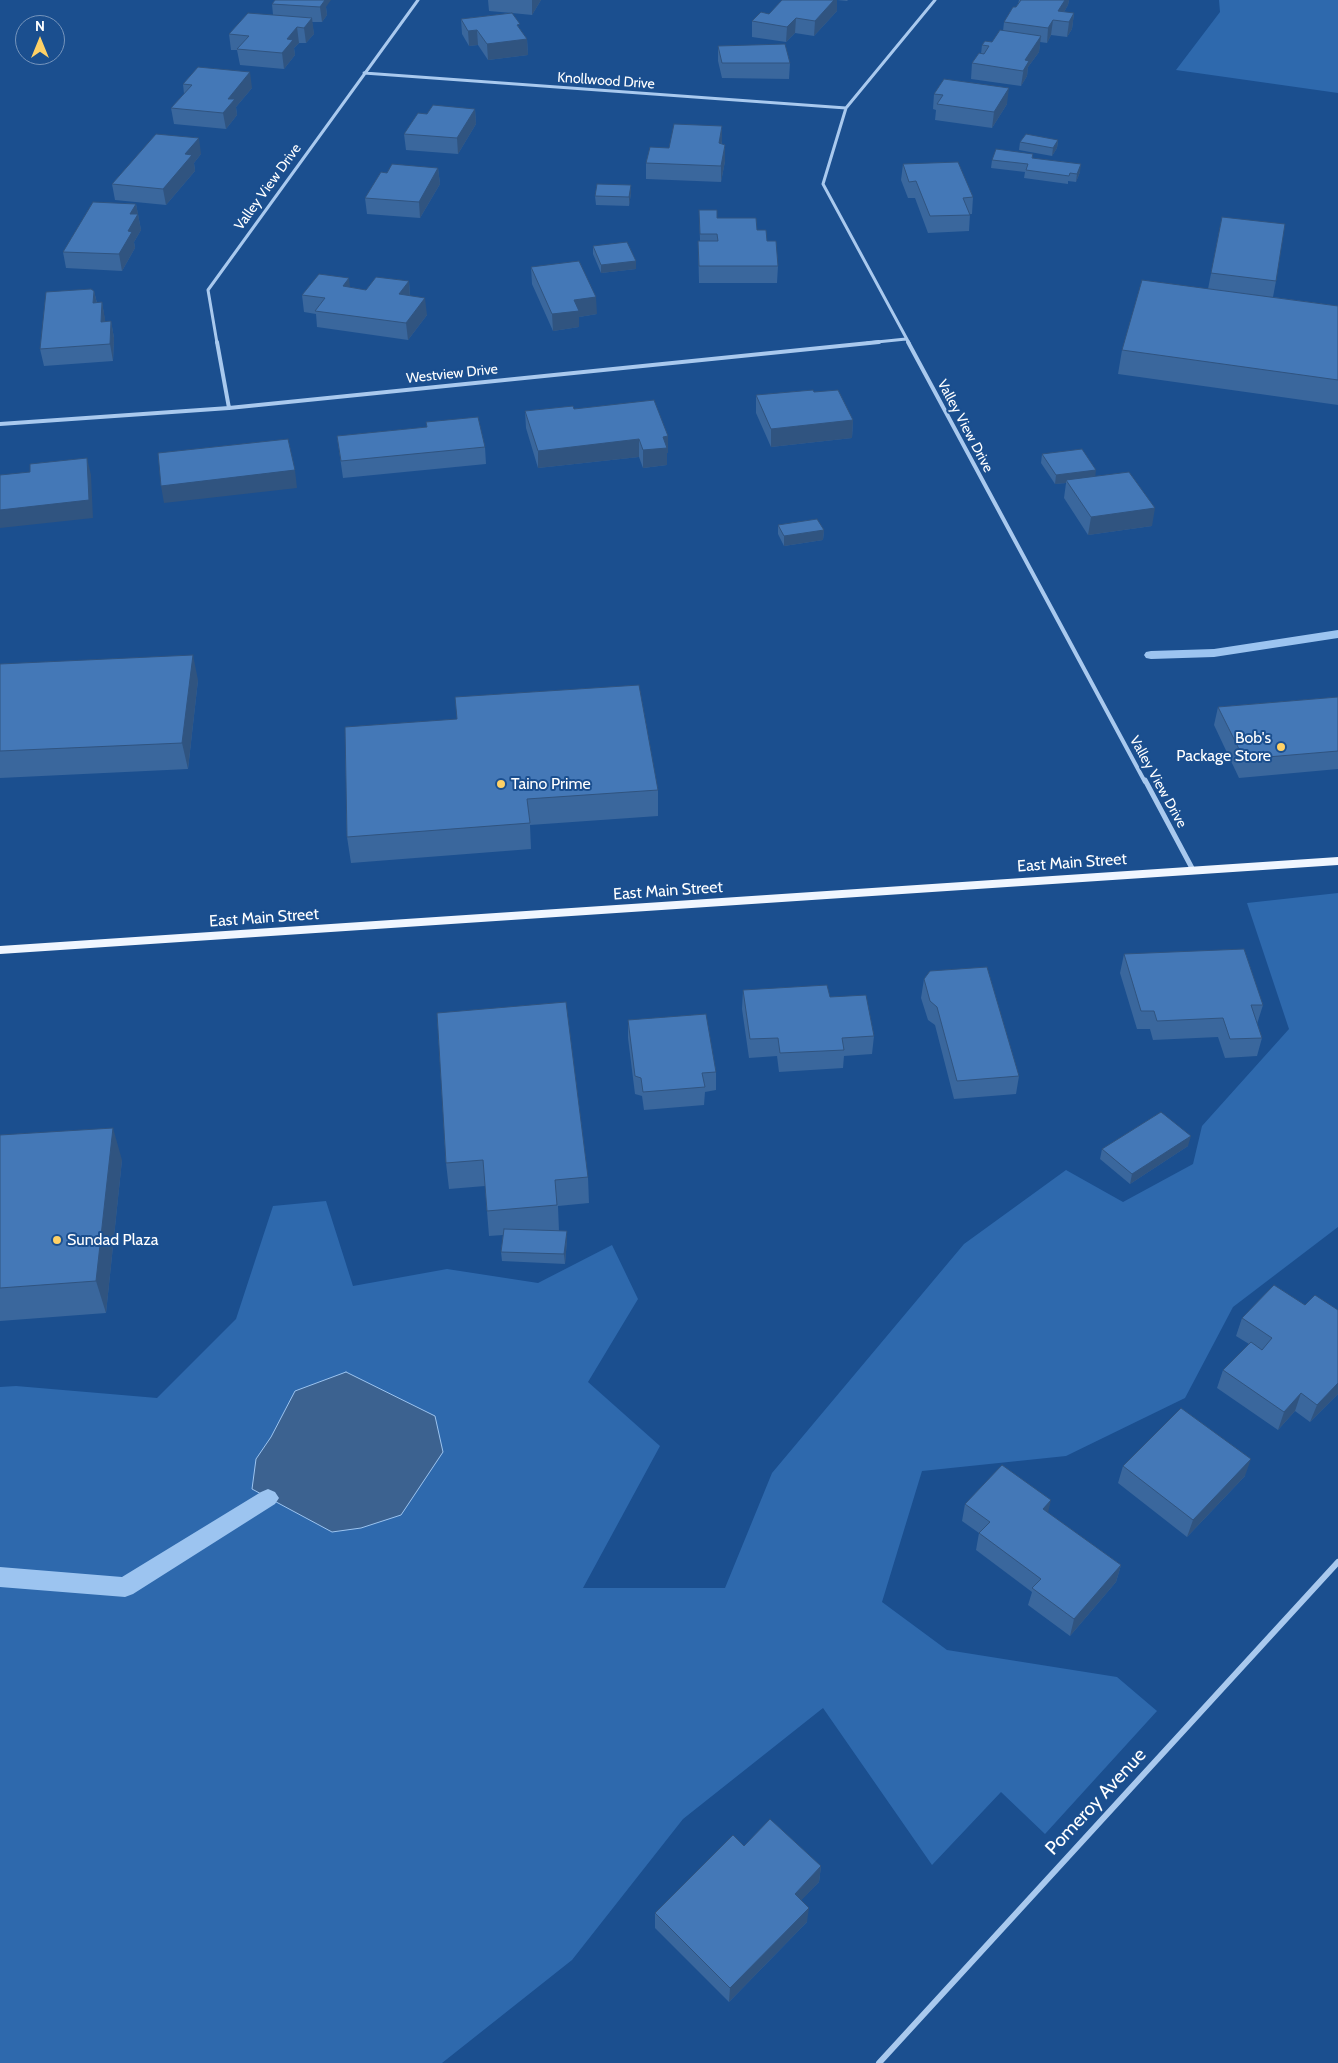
<!DOCTYPE html>
<style>
body{margin:0}
#map{position:relative;width:1338px;height:2063px;overflow:hidden;background:#1b4f8f;font-family:Cabin,sans-serif}
canvas{display:block}
.north{position:absolute;left:15px;top:15px;width:50px;height:50px;box-sizing:border-box;background:#1b4f8f;border:1px solid #7695bc;border-radius:50%;rotate:0deg;font-size:14px;font-weight:700;line-height:20px;text-align:center;color:#fff}
.north::after{content:'';display:block;margin:auto;width:18px;height:22px;background:#ffd166;clip-path:polygon(50% 0,100% 100%,50% 72%,0 100%)}
</style>
<div id="map">
<canvas width="1338" height="2063"></canvas>
<div class="north">N</div>
</div>
<script>
const c = document.querySelector('canvas').getContext('2d');
c.lineJoin = 'round';
function paint(path, color) { c.fillStyle = color; c.fill(path, 'evenodd'); }
const poly = rows => new Path2D(rows.map(r => 'M' + r).join(''));
function trace(path, color, width, dash) { c.strokeStyle = color; c.lineWidth = width; c.lineCap = dash ? 'butt' : 'round'; c.setLineDash(dash || []); c.stroke(path); }
function drawText(font, color, halo, rows, align = 'center') {
  c.font = font + ' Cabin,sans-serif'; c.lineWidth = 4; c.setLineDash([]); c.textBaseline = 'middle'; c.strokeStyle = halo; c.fillStyle = color; for (const [text, x, y, turn = 0] of rows) {
    c.save(); c.translate(x, y); c.rotate((+turn || 0) * Math.PI / 180); c.textAlign = isNaN(turn) ? turn : align; if (halo) c.strokeText(text, 0, 0); c.fillText(text, 0, 0); c.restore();
  }
}
paint(poly([
 [1219,0,1338,0,1338,93,1176,70,1220,12],
 [1338,893,1338,1227,1233,1307,1185,1398,1066,1456,922,1471,882,1602,947,1650,1117,1677,1157,1711,1045,1834,1001,1792,932,1865,823,1708,683,1819,572,1960,442,2063,0,2063,0,1387,16,1386,157,1398,236,1319,273,1206,326,1201,353,1286,447,1269,538,1283,612,1245,638,1299,588,1382,660,1446,583,1588,725,1588,772,1473,964,1244,1066,1170,1123,1202,1193,1164,1202,1126,1289,1029,1247,903]
]), '#2e69ad');
const water = poly([
 [346,1372,435,1416,443,1452,401,1515,361,1528,332,1532,252,1489,256,1459,271,1437,295,1391,346,1372]
]);
paint(water, '#3c6290');
trace(water, '#9cc4f0', 1);
paint(poly([
 [1338,630,1338,638,1214,657,1151,659,1146,658,1144,655,1146,652,1151,651,1214,649,1338,630],
 [268,1489,275,1492,279,1498,275,1504,133,1594,125,1597,0,1587,0,1567,122,1577,261,1492,268,1489]
]), '#9cc4f0');
trace(poly([
 [364,73,846,108],
 [217,343,208,290,418,0],
 [867,343,906,339],
 [909,343,823,184,846,108,935,0]
]), '#a9c9ee', 3);
trace(poly([
 [217,342,229,408],
 [908,342,1145,782],
 [0,424,229,408,879,342]
]), '#a9c9ee', 4);
trace(poly([
 [1145,780,1193,870]
]), '#a9c9ee', 5);
trace(poly([
 [879,2063,1338,1562]
]), '#a9c9ee', 6);
paint(poly([
 [1338,857,1338,865,0,954,0,946,1338,857]
]), '#f0f6ff');
paint(poly([
 [488,0,541,0,532,15,512,13,520,30,527,39,528,55,488,60,478,45,469,46,462,34,461,19,512,13,489,11],
 [834,0,848,0,847,1,837,0,837,11,814,36,795,33,786,42,752,37,752,21,769,14],
 [1019,0,1069,0,1068,5,1064,12,1074,13,1072,29,1067,37,1051,35,1047,43,1040,42,1039,52,1028,67,1027,76,1021,86,971,79,972,63,981,54,982,45,992,42,1003,31,1004,22,1016,7,1018,4],
 [272,4,326,7,327,15,322,22,312,22,314,34,306,43,299,43,294,48,295,55,284,69,240,65,237,50,231,50,229,34,273,15],
 [718,46,790,63,789,79,722,78,718,61],
 [183,84,252,88,236,107,237,115,226,129,174,124,171,108,184,94],
 [934,94,1007,104,992,128,935,120,936,110,933,109],
 [475,109,476,124,458,154,406,150,404,134,427,114],
 [722,126,722,144,725,145,725,161,721,182,646,179,646,163,669,148],
 [1058,140,1057,148,1052,156,1019,150,1020,142],
 [201,154,194,163,195,171,166,205,115,200,112,184],
 [1033,154,1033,158,1080,172,1076,182,1068,181,1068,184,1024,178,1025,172,991,168,992,160],
 [903,164,973,197,972,214,970,214,969,231,928,233,915,198,908,198,901,180],
 [438,168,440,184,420,218,367,214,365,198,387,173],
 [631,185,631,193,629,206,596,205,595,196],
 [136,204,141,230,134,242,135,248,122,271,66,268,63,252],
 [699,210,767,241,778,266,777,283,699,283,698,241,700,241],
 [1222,217,1276,281,1273,297,1338,306,1338,405,1118,374,1122,350,1208,289],
 [593,246,636,261,636,269,601,273,593,254],
 [531,267,597,314,579,317,579,327,553,331,532,284],
 [409,281,410,296,427,315,408,340,317,327,316,314,304,312,302,295,350,287,366,290],
 [94,291,97,303,102,302,105,321,111,321,114,338,113,361,44,366,40,349],
 [814,392,853,420,852,438,771,447,756,413,756,395],
 [574,409,668,436,668,453,667,453,667,465,643,468,639,457,538,468,526,428,525,411],
 [426,422,485,447,486,464,343,478,337,436,427,427],
 [1042,454,1095,476,1152,526,1088,535,1064,498,1066,483,1055,484,1041,463],
 [778,525,824,530,823,540,784,546,778,534],
 [0,664,198,680,188,769,0,778],
 [1338,697,1338,769,1239,778,1214,725,1218,707],
 [345,727,658,790,658,816,530,825,531,849,351,863,347,837],
 [1124,954,1263,1005,1257,1024,1262,1038,1257,1056,1225,1058,1218,1037,1153,1040,1150,1029,1137,1029,1120,973],
 [924,979,1019,1076,1016,1094,954,1099,935,1025,928,1020,921,998],
 [743,990,830,997,874,1036,872,1054,844,1056,843,1068,779,1072,777,1056,749,1058,742,1009],
 [437,1013,588,1177,589,1203,558,1206,559,1231,567,1240,565,1264,502,1261,501,1252,503,1235,489,1236,485,1186,449,1189,446,1163],
 [628,1020,716,1072,716,1090,705,1092,704,1105,644,1110,642,1096,635,1094,628,1038],
 [0,1135,122,1160,106,1313,0,1321],
 [1188,1146,1130,1184,1100,1159,1102,1149],
 [1274,1285,1338,1394,1310,1422,1295,1411,1278,1430,1217,1388,1223,1370,1249,1344,1236,1336,1242,1318],
 [1123,1466,1245,1476,1187,1537,1118,1483],
 [965,1504,1048,1513,1121,1565,1116,1582,1070,1636,1028,1605,1032,1592,976,1550,979,1533,962,1521],
 [744,1846,821,1866,819,1882,801,1900,807,1922,729,2002,655,1928,655,1913]
]), '#3a679d');
paint(poly([
 [321,0,331,0,326,7,327,15,322,22,320,7],
 [532,0,541,0,532,15],
 [834,0,837,0,837,11,814,36,815,21],
 [1065,0,1069,0,1068,5,1059,21,1058,11],
 [1074,13,1072,29,1067,37,1069,22],
 [312,18,314,34,306,43,304,28],
 [796,18,795,33,786,42,787,27],
 [1053,20,1051,35,1047,43,1048,28],
 [297,27,299,43,294,48,295,55,284,69,282,53,287,39],
 [477,30,478,45,469,46,468,31],
 [1041,36,1039,52,1028,67,1027,76,1021,86,1025,60],
 [527,39,528,55,488,60,487,44],
 [250,72,252,88,236,107,237,115,226,129,223,113,228,99],
 [1009,88,1007,104,992,128,994,112],
 [475,109,476,124,458,154,457,138],
 [722,126,722,141,719,159,719,143],
 [199,138,201,154,194,163,195,171,166,205,163,189,185,154],
 [1058,140,1057,148,1052,156,1053,148],
 [725,145,725,161,721,182,721,166],
 [1081,164,1080,172,1076,182,1077,174],
 [438,168,440,184,420,218,419,202],
 [631,185,631,193,629,206,629,197],
 [136,204,141,230,134,242,135,248,122,271,119,254,128,231,130,214],
 [636,261,636,269,601,273,601,265],
 [349,278,351,295,343,286],
 [409,281,410,298,399,294],
 [94,291,98,308,93,303],
 [596,297,597,314,579,317,579,327,553,331,552,314,574,300],
 [425,298,427,315,408,340,406,323],
 [102,302,105,319,104,339,101,322],
 [111,321,114,338,113,361,110,344],
 [853,420,852,438,771,447,771,429],
 [668,436,668,453,667,453,667,465,643,468,643,450,663,437],
 [639,439,639,457,538,468,538,451],
 [87,458,91,475,93,518,0,528,0,510],
 [295,470,297,488,164,503,161,486],
 [1096,470,1095,479,1066,480,1066,483,1055,484,1056,475],
 [1155,508,1152,526,1088,535,1091,517],
 [824,530,823,540,784,546,784,536],
 [193,655,198,680,188,769,182,743],
 [113,1128,122,1160,106,1313,96,1281],
 [1191,1136,1188,1146,1130,1184,1132,1174],
 [567,1231,567,1240,565,1264,564,1254],
 [1338,1383,1338,1394,1310,1422,1317,1405],
 [1301,1393,1295,1411,1278,1430,1284,1412],
 [1251,1459,1245,1476,1187,1537,1193,1520],
 [1051,1500,1047,1517,1043,1509],
 [1121,1565,1116,1582,1070,1636,1074,1619],
 [821,1866,819,1882,793,1909,795,1894],
 [809,1908,807,1922,729,2002,730,1988]
]), '#305480');
const building = poly([
 [275,0,325,0,320,7,272,4,275,0],
 [782,0,834,0,815,21,796,18,787,27,752,21,761,12,769,14,782,0],
 [1021,0,1065,0,1058,11,1074,13,1069,22,1053,20,1048,28,1004,22,1013,7,1016,7,1021,0],
 [248,13,312,18,304,28,297,27,287,39,293,40,282,53,237,49,249,36,229,34,248,13],
 [512,13,520,24,517,25,527,39,487,44,477,30,468,31,461,19,512,13],
 [1000,30,1041,36,1025,60,1029,61,1023,71,972,63,979,53,984,54,989,46,982,45,985,41,992,42,1000,30],
 [785,44,790,63,722,63,718,46,785,44],
 [198,67,250,72,228,99,235,99,223,113,171,108,192,85,183,84,198,67],
 [944,79,1009,88,994,112,937,104,943,95,934,94,944,79],
 [433,105,475,109,457,138,404,134,418,113,427,114,433,105],
 [674,124,722,126,719,143,725,145,721,166,646,163,650,147,669,148,674,124],
 [156,134,199,138,185,154,192,155,163,189,112,184,156,134],
 [1026,134,1058,140,1053,148,1020,142,1026,134],
 [996,149,1033,154,1032,158,1081,164,1077,174,1070,173,1069,176,1026,170,1028,164,992,160,996,149],
 [958,162,973,197,963,198,970,215,930,216,916,181,909,182,903,164,958,162],
 [392,164,438,168,419,202,365,198,381,172,387,173,392,164],
 [597,184,631,185,629,197,595,196,597,184],
 [93,202,136,204,130,214,138,214,128,231,132,232,119,254,63,252,93,202],
 [699,210,717,210,717,218,756,218,757,230,766,230,767,241,776,241,778,266,699,266,698,241,718,241,717,234,700,234,699,210],
 [1222,217,1285,224,1276,281,1211,273,1222,217],
 [627,242,636,261,601,265,593,246,627,242],
 [579,261,596,297,574,300,579,311,552,314,531,267,579,261],
 [319,274,349,278,343,286,366,290,376,277,409,281,399,294,425,298,406,323,315,311,325,298,302,295,319,274],
 [1142,280,1338,306,1338,380,1122,350,1142,280],
 [91,289,94,291,93,303,102,302,101,322,111,321,110,344,40,349,46,292,91,289],
 [813,390,814,392,838,390,853,420,771,429,756,395,813,390],
 [654,400,668,436,663,437,667,448,643,450,639,439,538,451,525,411,573,406,574,409,654,400],
 [478,417,485,447,341,461,337,436,427,427,426,422,478,417],
 [288,439,295,470,161,486,158,453,288,439],
 [1082,449,1096,470,1056,475,1042,454,1082,449],
 [87,458,89,500,0,510,0,475,30,472,30,464,87,458],
 [1129,472,1155,508,1091,517,1066,480,1129,472],
 [817,519,824,530,784,536,778,525,817,519],
 [193,655,182,743,0,751,0,664,193,655],
 [639,685,658,790,527,799,530,823,347,837,345,727,457,719,455,697,639,685],
 [1338,697,1338,751,1244,759,1218,707,1338,697],
 [1244,949,1263,1005,1251,1005,1262,1038,1230,1039,1223,1018,1157,1021,1154,1011,1141,1011,1124,954,1244,949],
 [987,967,1019,1076,957,1081,937,1007,930,1001,924,979,930,971,987,967],
 [827,985,830,997,866,995,874,1036,842,1038,844,1050,780,1053,778,1038,750,1039,743,990,827,985],
 [566,1002,588,1177,555,1180,557,1205,487,1211,483,1160,446,1163,437,1013,566,1002],
 [706,1014,716,1072,702,1073,705,1087,643,1092,641,1078,635,1076,628,1020,706,1014],
 [1161,1112,1191,1136,1132,1174,1102,1149,1161,1112],
 [113,1128,96,1281,0,1288,0,1135,113,1128],
 [504,1229,567,1231,564,1254,501,1252,504,1229],
 [1274,1285,1305,1305,1315,1295,1338,1310,1338,1383,1317,1405,1301,1393,1284,1412,1223,1370,1251,1342,1262,1350,1272,1338,1242,1318,1274,1285],
 [1181,1408,1251,1459,1193,1520,1123,1466,1181,1408],
 [1002,1465,1051,1500,1043,1509,1121,1565,1074,1619,1032,1588,1041,1579,979,1533,990,1522,965,1504,1002,1465],
 [770,1819,821,1866,795,1894,809,1908,730,1988,655,1913,733,1835,744,1846,770,1819]
]);
paint(building, '#4478b7');
trace(building, '#305480', 1);
for (const [x, y, r, color] of [
 [1281,747,5,"#ffd166"],
 [501,784,5,"#ffd166"],
 [57,1240,5,"#ffd166"]
]) { const dot = new Path2D(); dot.arc(x, y, r, 0, 2 * Math.PI); c.fillStyle = color; c.fill(dot); trace(dot, '#1b4f8f', 2); }
drawText('14px', '#fff', '#1b4f8f', [
 ["Knollwood Drive",606,81,4],
 ["Valley View Drive",268,187,-54],
 ["Westview Drive",452,374,-6],
 ["Valley View Drive",965,426,62],
 ["Valley View Drive",1158,782,61]
]);
drawText('16px', '#fff', '#1b4f8f', [
 ["Bob's",1271,738,"right"],
 ["Package Store",1271,756,"right"],
 ["Taino Prime",511,784],
 ["Sundad Plaza",67,1240]
], 'left');
drawText('16px', '#fff', '#1b4f8f', [
 ["East Main Street",1072,863,-4],
 ["East Main Street",668,891,-4],
 ["East Main Street",264,918,-4]
]);
drawText('19px', '#fff', '#1b4f8f', [
 ["Pomeroy Avenue",1096,1802,-47]
]);
</script>
